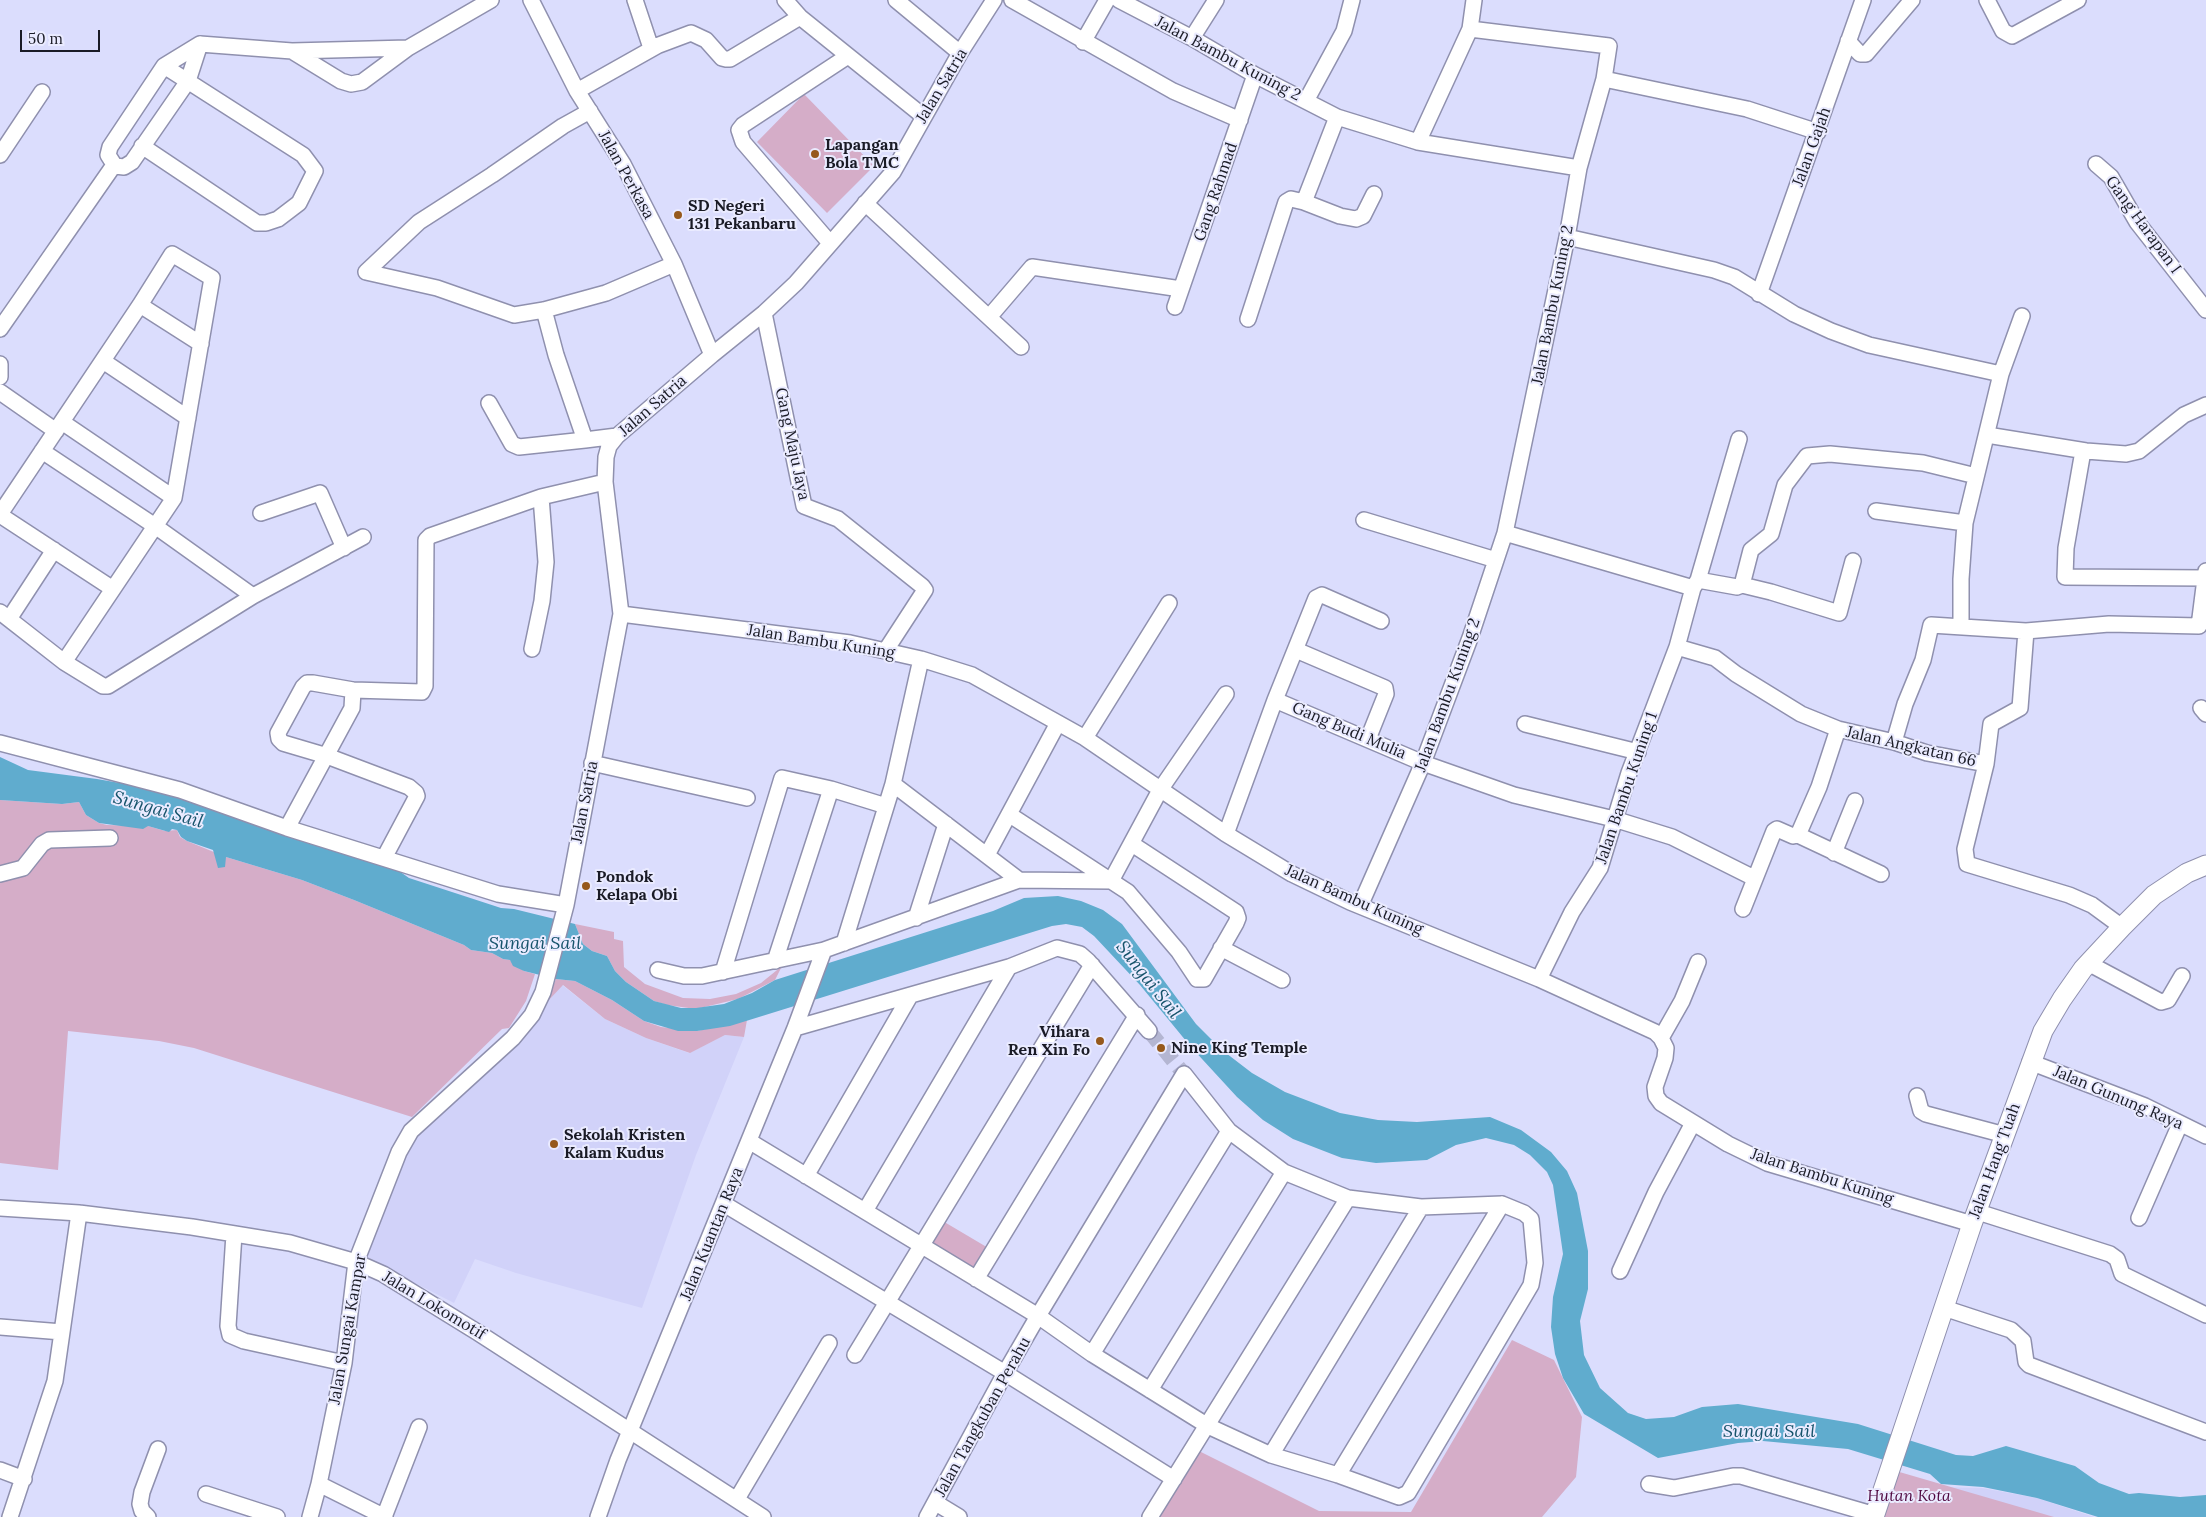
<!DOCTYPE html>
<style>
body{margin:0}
#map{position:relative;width:2206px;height:1517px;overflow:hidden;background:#dbddfd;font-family:Lora,serif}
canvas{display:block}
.scale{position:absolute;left:20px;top:30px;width:80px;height:22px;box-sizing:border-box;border:2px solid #1a1b26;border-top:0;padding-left:6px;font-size:15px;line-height:18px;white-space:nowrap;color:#1a1b26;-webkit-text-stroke:4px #eaebff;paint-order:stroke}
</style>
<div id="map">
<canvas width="2206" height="1517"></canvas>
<div class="scale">50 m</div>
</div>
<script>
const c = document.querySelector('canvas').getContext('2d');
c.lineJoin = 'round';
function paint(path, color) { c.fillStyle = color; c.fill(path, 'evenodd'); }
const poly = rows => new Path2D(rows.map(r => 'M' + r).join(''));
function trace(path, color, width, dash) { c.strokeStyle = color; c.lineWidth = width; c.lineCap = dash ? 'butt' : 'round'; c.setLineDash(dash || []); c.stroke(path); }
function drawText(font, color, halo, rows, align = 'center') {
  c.font = font + ' Lora,serif'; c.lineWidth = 4; c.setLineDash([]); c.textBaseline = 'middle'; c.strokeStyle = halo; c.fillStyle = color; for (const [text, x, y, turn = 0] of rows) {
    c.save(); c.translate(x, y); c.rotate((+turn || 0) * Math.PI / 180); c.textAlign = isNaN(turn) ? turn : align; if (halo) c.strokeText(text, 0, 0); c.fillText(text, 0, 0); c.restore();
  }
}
paint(poly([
 [562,985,605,1019,646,1038,689,1053,725,1035,744,1037,696,1155,642,1308,516,1273,475,1259,454,1303,368,1259,367,1245,412,1133,462,1095],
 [1934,1487,1982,1488,2037,1498,2094,1517,1881,1517]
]), '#d1d2f9');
paint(poly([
 [804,94,874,166,827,213,757,142],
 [0,800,62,804,79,802,86,815,99,823,107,825,148,826,165,831,177,830,180,837,187,841,226,857,302,880,354,900,464,945,471,950,492,953,503,959,510,960,524,971,535,974,526,1001,509,1028,502,1029,412,1117,194,1048,159,1041,68,1031,58,1170,0,1163],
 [575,924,614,932,614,939,623,941,624,967,645,984,683,998,710,999,736,994,761,983,782,966,775,980,738,999,696,1009,667,1005,654,1001,626,982,615,971,607,956,592,951,583,944],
 [556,979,575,981,612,1000,644,1021,661,1027,697,1031,747,1020,744,1037,725,1035,690,1053,646,1038,605,1019,563,985,547,1002],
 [941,1220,990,1249,977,1271,928,1242],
 [1512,1340,1554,1360,1582,1417,1576,1477,1542,1517,1156,1517,1197,1450,1319,1511,1411,1512],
 [1896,1471,2054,1517,1880,1517]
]), '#d5adc8');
paint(poly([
 [0,757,28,770,97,779,154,789,399,871,409,878,501,908,514,909,575,924,583,944,592,951,607,956,615,971,626,982,654,1001,681,1008,696,1008,724,1004,752,993,775,980,993,911,1024,898,1058,896,1081,901,1103,910,1122,924,1196,1024,1222,1050,1252,1073,1285,1092,1340,1113,1378,1120,1417,1122,1490,1117,1521,1130,1551,1152,1567,1171,1577,1193,1588,1251,1588,1289,1580,1321,1584,1355,1600,1388,1628,1413,1646,1419,1674,1417,1702,1407,1738,1404,1858,1424,1956,1455,1973,1456,2006,1446,2075,1466,2099,1483,2129,1494,2139,1493,2180,1497,2206,1495,2206,1517,2098,1517,2037,1498,1983,1487,1941,1484,1930,1474,1848,1449,1763,1441,1738,1443,1658,1458,1584,1414,1563,1378,1555,1354,1551,1327,1553,1297,1563,1254,1553,1185,1547,1172,1530,1155,1514,1145,1486,1138,1456,1145,1427,1160,1376,1163,1342,1158,1293,1139,1263,1120,1237,1097,1191,1047,1140,985,1094,936,1082,927,1066,924,1052,926,730,1026,697,1031,678,1031,644,1021,612,1000,575,981,556,979,524,971,513,966,510,960,503,959,492,953,471,950,464,945,354,900,302,880,226,857,225,867,218,868,213,850,187,841,181,837,177,830,172,829,169,832,148,826,143,829,99,823,86,815,79,802,62,804,0,800]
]), '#60acce');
trace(poly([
 [1149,1031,1184,1074]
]), '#b4b6d2', 15, [15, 8]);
const minor = poly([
 [531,0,577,91,623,164,674,264,712,355],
 [635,0,651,48,691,33,706,40,722,58,726,59,730,59,800,17],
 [785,0,800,17,923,116],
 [896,0,960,53],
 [1012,0,1173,91,1240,120],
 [1119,0,1192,38,1255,75,1337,117,1418,142,1579,168],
 [1987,0,2003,31,2012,36,2078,0],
 [1192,38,1216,0],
 [1848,41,1860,54,1866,54,1912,0],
 [1083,42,1107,0],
 [200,44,188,81,132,162,124,167,115,166,108,155,110,147,164,66,200,44,292,51,408,48],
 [292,51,341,81,351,84,362,82,408,48,491,0],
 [1604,79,1747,109,1818,132],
 [577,91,657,46],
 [1306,101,1344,31,1352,0],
 [1418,142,1470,29,1474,0],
 [142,146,257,223,266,223,278,219,299,203,315,171,303,155,164,66],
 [0,155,42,92],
 [2096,164,2111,177,2137,222,2206,310],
 [1304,202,1340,216,1356,219,1363,216,1374,194],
 [865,203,1021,347],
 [1567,237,1714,270,1734,277,1794,314,1831,331,1869,345,2001,374],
 [830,243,743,142,739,130,743,125,848,56],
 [366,272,437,288,514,315,544,310,606,293,674,264],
 [366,272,419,222,492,175,563,126,590,111],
 [1759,294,1863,0],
 [140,305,201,344],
 [1175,307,1255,75],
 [544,310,556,355,585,440,617,436],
 [764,313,804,506,838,519,922,586,925,590,886,650],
 [990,316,1032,267,1181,289],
 [1248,319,1286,202,1291,199,1304,202,1337,117],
 [0,329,114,165],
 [103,361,188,418],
 [0,364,0,377],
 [0,392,56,431],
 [489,403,512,444,519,447,585,440],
 [62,422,174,498],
 [1987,435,2086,451,2126,454,2139,451,2184,415,2206,405],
 [42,451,155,526,253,596],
 [2083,451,2066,548,2065,577,2205,578],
 [1876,511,1965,523],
 [261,513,320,493,344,548],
 [0,514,140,305,172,254,212,278,174,498,64,662],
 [0,515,113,589],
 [1364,520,1496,560],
 [1505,533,1693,588],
 [1698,580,1737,587,1742,585,1771,592,1839,613,1853,561],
 [1742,585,1751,550,1771,534,1785,485,1807,456,1830,454,1923,463,1976,476],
 [0,612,64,662,103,686,108,686,253,596,363,537],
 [621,614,850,643,921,659,972,675,1085,738,1226,834,1292,874,1350,902,1539,979,1655,1032,1661,1038,1666,1048,1665,1058,1655,1087,1656,1096,1661,1103,1728,1144,1767,1163,1972,1224],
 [9,619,54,550],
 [1961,627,1961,579,1965,523,2001,374,2022,316],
 [2026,631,2020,708,1991,724,1986,764,1965,849,1967,864,2069,895,2092,905,2122,927],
 [1677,647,1715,658,1736,674,1801,714,1838,729,1894,742,1927,753,1986,764],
 [532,649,542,601,546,562,541,497],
 [1296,650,1385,688,1386,694,1368,739],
 [1275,700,1423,763,1514,795,1614,819,1672,837,1754,878],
 [2201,708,2206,714],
 [1525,724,1638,752],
 [1085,738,1169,603],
 [1894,742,1905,704,1923,660,1931,625,2026,631,2109,624,2199,626,2206,571],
 [0,743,180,790,287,828,498,894,566,905],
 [592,763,747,798],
 [893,784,1019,880],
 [1010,815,1128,892,1179,952,1197,979,1204,979,1236,923,1238,918,1236,912,1132,844],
 [287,828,352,708,353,690],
 [1226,834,1275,700,1316,598,1322,595,1381,621],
 [1798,835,1881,874],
 [1834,853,1855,801],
 [987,855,1058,723],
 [384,858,417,796,416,793,409,787,327,756,283,743,279,739,278,733,303,687,307,683,313,683,353,690,422,692,425,686,426,540,430,536,541,497,605,482],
 [0,874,23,868,42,844,49,840,110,838],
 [1111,881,1160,790,1226,694],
 [1360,906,1423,763,1470,638,1505,533,1567,237,1579,168,1604,79,1609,46,1470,29],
 [1743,909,1774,831,1777,829,1793,836,1798,835,1819,787,1838,729],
 [916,918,946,824],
 [844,943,893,784,921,659],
 [1221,948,1282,980],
 [775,961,831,789],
 [2088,963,2161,1002,2168,1000,2182,976],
 [658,970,684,976,702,976,824,950,1019,880,1111,881],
 [723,972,782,778,831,789,886,806],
 [1539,979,1572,912,1600,868,1629,773,1677,647,1693,588,1698,580,1739,439],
 [795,1028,1009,967,1057,948,1080,954,1088,961,1149,1031],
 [1661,1038,1682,1001,1698,962],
 [2030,1062,2145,1106,2206,1136],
 [1917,1096,1921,1111,1926,1114,2005,1135],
 [749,1141,1038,1316,1092,1354,1208,1426,1271,1455,1338,1475,1399,1497,1408,1493,1531,1285,1535,1263,1531,1219,1524,1213,1502,1204,1421,1207,1348,1198,1284,1172,1229,1131,1184,1074,1038,1316,1005,1373,927,1517],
 [806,1176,910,996],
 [724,1204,1005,1373,1174,1479],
 [0,1208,79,1213,192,1227,290,1243,356,1262,383,1274,477,1332,763,1517],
 [865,1211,1009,967],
 [1978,1212,2110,1254,2117,1259,2122,1274,2206,1315],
 [2139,1218,2180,1124],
 [234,1234,228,1326,230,1335,244,1341,344,1363],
 [1620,1271,1656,1192,1693,1123],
 [976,1279,1137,1015],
 [1944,1308,2011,1330,2023,1341,2026,1362,2029,1365,2206,1432],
 [0,1327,62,1332],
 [1092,1354,1229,1131],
 [855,1355,1092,965],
 [1150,1390,1284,1172],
 [1271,1455,1421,1207],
 [0,1470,24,1479],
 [1338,1475,1502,1204],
 [319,1484,385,1517],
 [1649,1484,1674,1488,1733,1476,1741,1476,1875,1515],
 [206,1494,277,1517],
 [737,1499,829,1343],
 [936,1503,959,1517],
 [10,1517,55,1381,79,1213],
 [148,1517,142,1511,140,1504,142,1492,158,1449],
 [310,1517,319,1484,344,1363,356,1262,399,1152,411,1131,513,1038,532,1015,543,992,566,905,621,614,605,482,606,457,609,446,617,436,712,355,764,313,796,283,893,172,960,53,994,0],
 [384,1517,419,1427],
 [598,1517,618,1460,795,1028,824,950],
 [1150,1517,1348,1198]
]);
const major = poly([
 [1874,1517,1972,1224,2043,1031,2062,999,2083,969,2122,927,2154,895,2187,873,2206,865]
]);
trace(minor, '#8f90ae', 18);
trace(major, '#8f90ae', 21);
trace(minor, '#fff', 15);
trace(major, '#fff', 19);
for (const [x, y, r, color] of [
 [815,154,5,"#96591c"],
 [678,215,5,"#96591c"],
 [586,886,5,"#96591c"],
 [1100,1041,5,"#96591c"],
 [1161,1048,5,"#96591c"],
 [554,1144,5,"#96591c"]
]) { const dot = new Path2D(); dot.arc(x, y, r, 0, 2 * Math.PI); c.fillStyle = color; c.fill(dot); trace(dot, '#eaebff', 2); }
drawText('16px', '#1a1b26', '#eaebff', [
 ["Jalan Bambu Kuning 2",1228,59,28],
 ["Jalan Satria",942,86,-59],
 ["Jalan Gajah",1812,147,-70],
 ["Jalan Perkasa",626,175,61],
 ["Gang Rahmad",1216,192,-71],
 ["Gang Harapan I",2143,225,54],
 ["Jalan Bambu Kuning 2",1553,305,-79],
 ["Jalan Satria",653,406,-41],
 ["Gang Maju Jaya",792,444,78],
 ["Jalan Bambu Kuning",821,642,9],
 ["Jalan Bambu Kuning 2",1448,695,-70],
 ["Gang Budi Mulia",1349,731,23],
 ["Jalan Angkatan 66",1911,747,13],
 ["Jalan Bambu Kuning 1",1627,788,-71],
 ["Jalan Satria",585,802,-79],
 ["Jalan Bambu Kuning",1354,900,24],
 ["Jalan Gunung Raya",2118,1098,23],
 ["Jalan Hang Tuah",1995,1161,-70],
 ["Jalan Bambu Kuning",1822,1177,18],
 ["Jalan Kuantan Raya",712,1234,-68],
 ["Jalan Lokomotif",434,1306,31],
 ["Jalan Sungai Kampar",348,1329,-80],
 ["Jalan Tangkuban Perahu",983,1417,-61]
]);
drawText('bold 16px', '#1a1b26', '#eaebff', [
 ["Lapangan",825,145],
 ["Bola TMC",825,163],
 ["SD Negeri",688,206],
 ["131 Pekanbaru",688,224],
 ["Pondok",596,877],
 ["Kelapa Obi",596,895],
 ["Vihara",1090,1032,"right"],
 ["Ren Xin Fo",1090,1050,"right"],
 ["Nine King Temple",1171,1048],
 ["Sekolah Kristen",564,1135],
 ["Kalam Kudus",564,1153]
], 'left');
drawText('italic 16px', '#500841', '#eaebff', [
 ["Hutan Kota",1909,1496]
]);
drawText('italic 18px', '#16536b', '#eaebff', [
 ["Sungai Sail",158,810,16],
 ["Sungai Sail",535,944],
 ["Sungai Sail",1148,980,52],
 ["Sungai Sail",1769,1432]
]);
</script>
